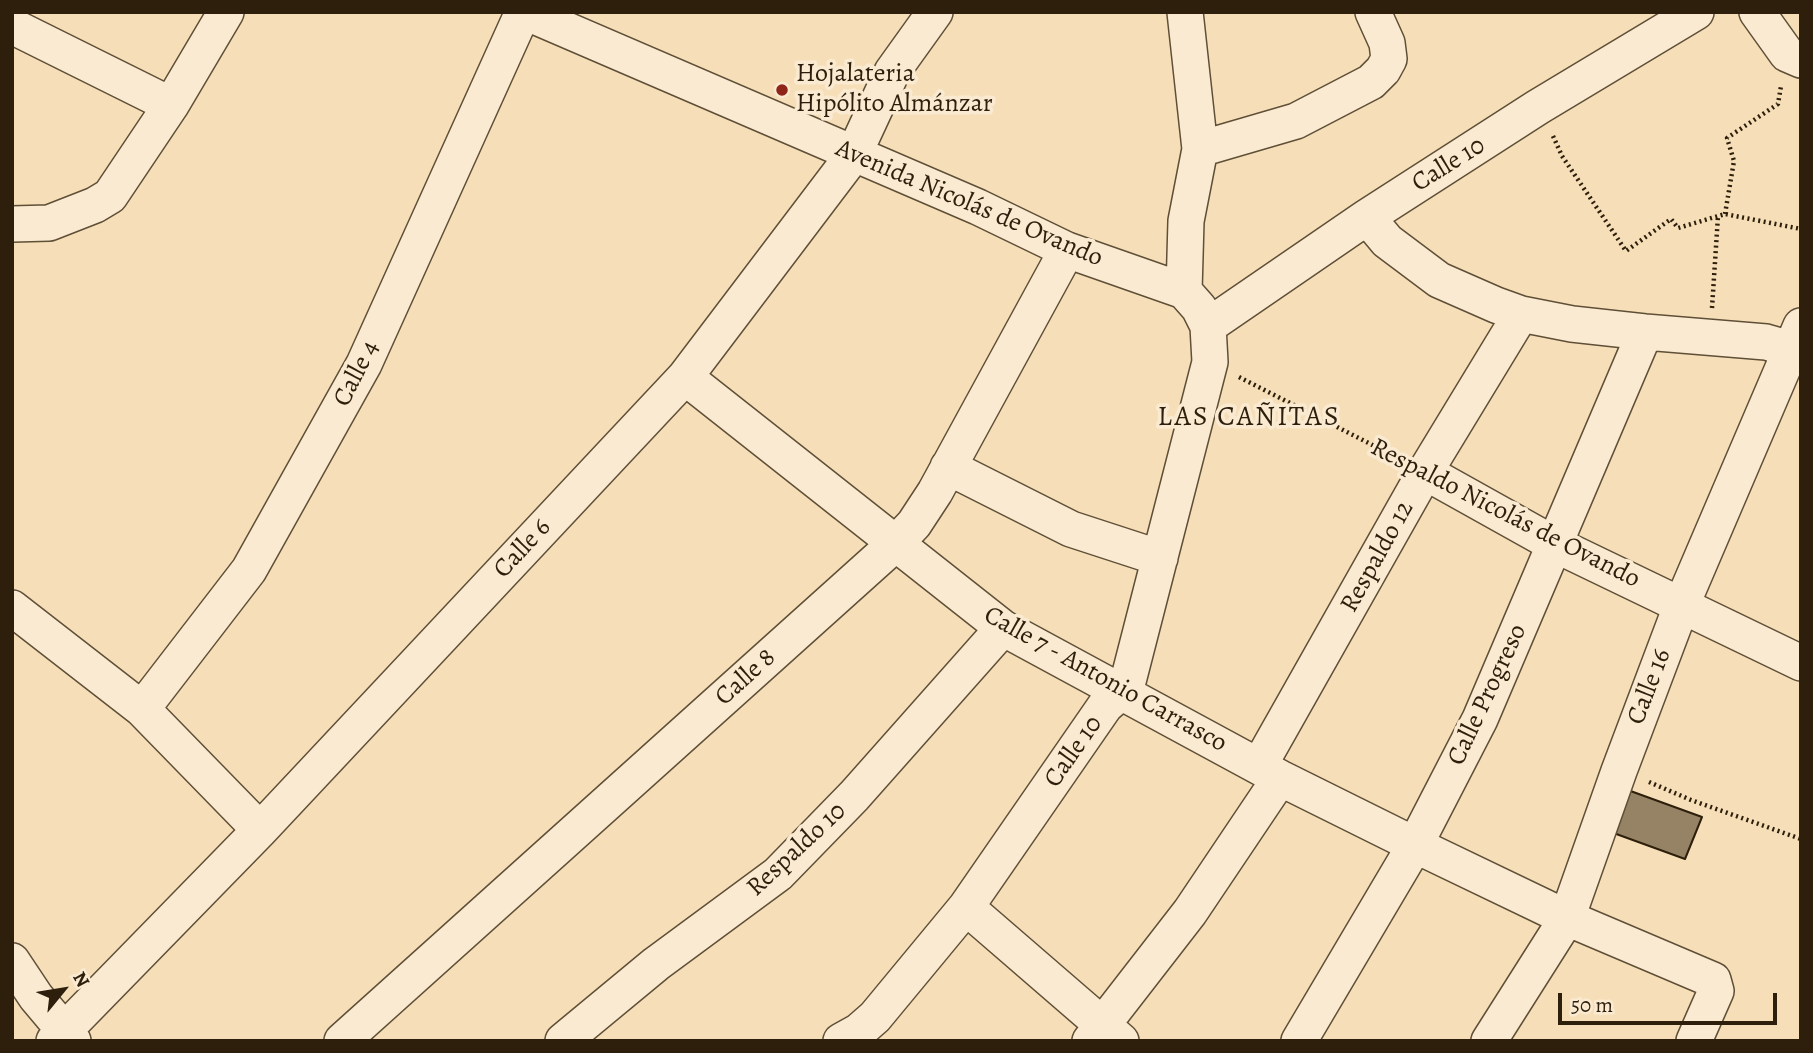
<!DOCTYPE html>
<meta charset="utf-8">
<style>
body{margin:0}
#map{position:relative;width:1813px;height:1053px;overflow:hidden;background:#f6dfb8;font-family:Alegreya,serif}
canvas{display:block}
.frame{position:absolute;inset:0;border:14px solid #2d1f0c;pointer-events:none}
.north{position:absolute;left:28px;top:955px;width:70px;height:70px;-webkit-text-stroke:5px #f9ead1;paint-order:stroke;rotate:60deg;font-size:19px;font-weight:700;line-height:28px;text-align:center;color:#2d1f0c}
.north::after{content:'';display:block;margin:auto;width:24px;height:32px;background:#2d1f0c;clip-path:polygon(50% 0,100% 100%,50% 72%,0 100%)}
.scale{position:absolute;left:1558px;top:993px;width:219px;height:32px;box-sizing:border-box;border:4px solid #2d1f0c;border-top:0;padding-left:9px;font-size:21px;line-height:24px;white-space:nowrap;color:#2d1f0c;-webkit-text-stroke:5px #f9ead1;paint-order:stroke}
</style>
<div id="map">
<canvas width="1813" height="1053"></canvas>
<div class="frame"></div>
<div class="north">N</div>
<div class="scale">50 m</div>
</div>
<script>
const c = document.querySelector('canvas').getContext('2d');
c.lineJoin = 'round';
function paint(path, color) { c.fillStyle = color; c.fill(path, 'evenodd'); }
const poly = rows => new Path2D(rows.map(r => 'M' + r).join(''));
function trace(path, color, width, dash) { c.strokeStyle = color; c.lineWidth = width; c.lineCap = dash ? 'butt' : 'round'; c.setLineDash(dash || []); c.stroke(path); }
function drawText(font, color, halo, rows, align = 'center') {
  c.font = font + ' Alegreya,serif'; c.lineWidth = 7; c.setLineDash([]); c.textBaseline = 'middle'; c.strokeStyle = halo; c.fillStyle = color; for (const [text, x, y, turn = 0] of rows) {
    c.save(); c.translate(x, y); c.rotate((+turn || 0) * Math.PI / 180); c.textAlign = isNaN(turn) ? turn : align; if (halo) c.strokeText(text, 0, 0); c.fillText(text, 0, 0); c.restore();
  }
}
const building = poly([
 [1625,789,1702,817,1685,859,1608,831,1625,789]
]);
paint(building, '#968365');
trace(building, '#2d1f0c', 2);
const minor = poly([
 [525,12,978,207,1067,250,1184,291,1199,308,1208,326,1210,362,1125,693,1114,698,1105,706,966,907,875,1017,859,1031,841,1041],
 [1757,12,1787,54,1801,60],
 [12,26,171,105],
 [1200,149,1296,121,1371,82,1383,70,1389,59,1387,43,1373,12],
 [1367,217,1387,241,1439,280,1496,305,1521,314,1572,324,1645,332,1766,342,1801,352],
 [12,224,49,223,95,205,110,196,171,105,226,12],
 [1184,291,1186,221,1200,149,1185,12],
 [1208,326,1367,217,1538,107,1696,12],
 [685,377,1003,628,1280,778,1415,845,1567,918,1713,980,1716,991,1694,1041],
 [948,467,1071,529,1160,558],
 [1425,472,1554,544,1801,663],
 [12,608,142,709,260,830],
 [142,709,249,570,364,364,523,12],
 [1259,766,1425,472,1521,314],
 [966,907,1121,1041],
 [12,961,36,997,73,1041],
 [54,1041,260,830,685,377,854,154,892,72,935,12],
 [342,1041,896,543,914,524,935,492,1067,250],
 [563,1041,656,964,778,874,854,796,1003,628],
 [1090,1041,1190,912,1280,778],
 [1299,1041,1415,845,1480,719,1645,332],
 [1489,1041,1567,918,1619,771,1682,604,1801,326]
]);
trace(minor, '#5f4f37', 38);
trace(poly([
 [1553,136,1562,156,1626,251,1671,219,1678,228,1725,214,1801,229],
 [1725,214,1734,161,1727,138,1778,104,1781,86],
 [1712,308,1718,216],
 [1239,377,1396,457],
 [1649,782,1691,800,1801,839]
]), '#2d1f0c', 4.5, [2, 3.5]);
trace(minor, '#f9ead1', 35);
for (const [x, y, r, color] of [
 [782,90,7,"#8f2418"]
]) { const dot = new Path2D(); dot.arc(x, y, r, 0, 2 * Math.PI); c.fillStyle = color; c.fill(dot); trace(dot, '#f9ead1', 2.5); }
drawText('26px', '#2d1f0c', '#f9ead1', [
 ["Hojalateria",796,75],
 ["Hipólito Almánzar",796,105]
], 'left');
drawText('26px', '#2d1f0c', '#f9ead1', [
 ["Calle 10",1449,165,-32],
 ["Avenida Nicolás de Ovando",969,204,23],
 ["Calle 4",357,374,-63],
 ["Respaldo Nicolás de Ovando",1505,514,27],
 ["Calle 6",523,549,-47],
 ["Respaldo 12",1378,557,-61],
 ["Calle 8",746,678,-42],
 ["Calle 7 - Antonio Carrasco",1105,680,29],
 ["Calle 16",1650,687,-69],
 ["Calle Progreso",1488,695,-65],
 ["Calle 10",1074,752,-55],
 ["Respaldo 10",797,850,-43]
]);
c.letterSpacing = '2px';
drawText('28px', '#2d1f0c', '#f9ead1', [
 ["LAS CAÑITAS",1249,418]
]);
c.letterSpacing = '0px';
</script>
